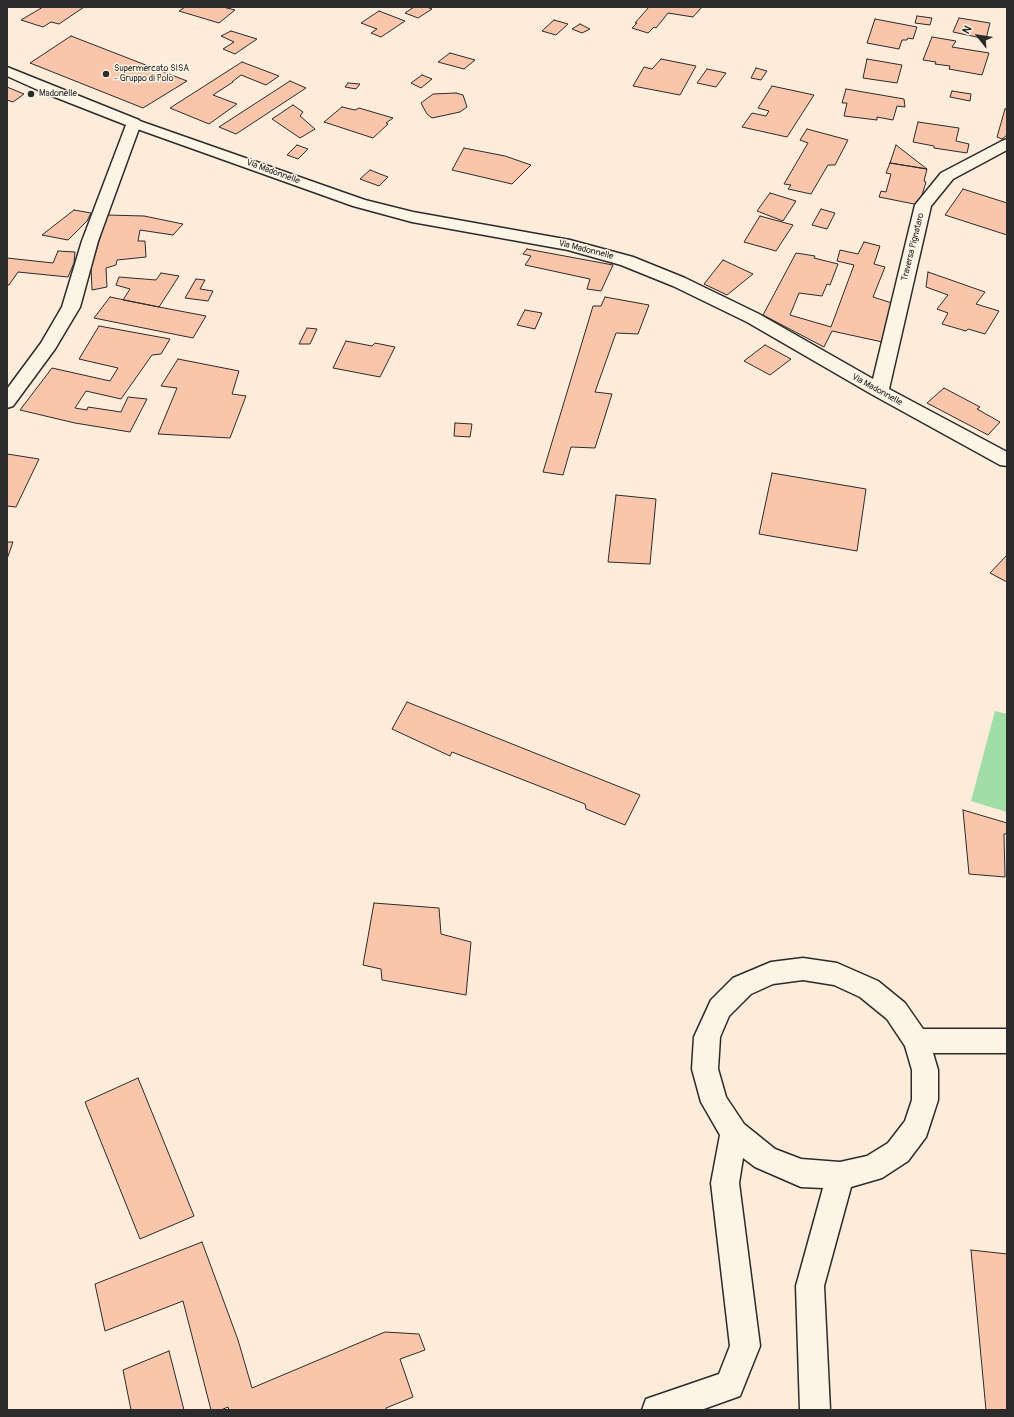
<!DOCTYPE html>
<style>
body{margin:0}
#map{position:relative;width:1014px;height:1417px;overflow:hidden;background:#fcecd9;font-family:Pangolin,sans-serif}
canvas{display:block}
.frame{position:absolute;inset:0;border:8px solid #2b2b2b;pointer-events:none}
.north{position:absolute;left:958px;top:16px;width:40px;height:40px;-webkit-text-stroke:3px #fcf5e5;paint-order:stroke;rotate:300deg;font-size:11px;font-weight:700;line-height:16px;text-align:center;color:#2b2b2b}
.north::after{content:'';display:block;margin:auto;width:14px;height:18px;background:#2b2b2b;clip-path:polygon(50% 0,100% 100%,50% 72%,0 100%)}
</style>
<div id="map">
<canvas width="1014" height="1417"></canvas>
<div class="frame"></div>
<div class="north">N</div>
</div>
<script>
const c = document.querySelector('canvas').getContext('2d');
c.lineJoin = 'round';
function paint(path, color) { c.fillStyle = color; c.fill(path, 'evenodd'); }
const poly = rows => new Path2D(rows.map(r => 'M' + r).join(''));
function trace(path, color, width, dash) { c.strokeStyle = color; c.lineWidth = width; c.lineCap = dash ? 'butt' : 'round'; c.setLineDash(dash || []); c.stroke(path); }
function drawText(font, color, halo, rows, align = 'center') {
  c.font = font + ' Pangolin,sans-serif'; c.lineWidth = 3; c.setLineDash([]); c.textBaseline = 'middle'; c.strokeStyle = halo; c.fillStyle = color; for (const [text, x, y, turn = 0] of rows) {
    c.save(); c.translate(x, y); c.rotate((+turn || 0) * Math.PI / 180); c.textAlign = isNaN(turn) ? turn : align; if (halo) c.strokeText(text, 0, 0); c.fillText(text, 0, 0); c.restore();
  }
}
paint(poly([
 [995,711,1007,714,1007,812,971,801]
]), '#a0dea5');
const building = poly([
 [43,7,84,7,59,24,51,22,43,27,21,20,43,7],
 [185,7,223,7,235,10,219,23,179,11,185,7],
 [414,7,427,7,432,9,418,18,405,13,414,7],
 [649,7,702,7,693,17,668,13,656,28,654,27,648,33,632,28,637,23,635,23,649,7],
 [379,11,405,21,381,37,371,33,377,29,361,23,379,11],
 [917,16,932,18,930,25,915,23,917,16],
 [959,18,990,23,986,39,953,32,959,18],
 [875,19,917,27,913,39,908,38,907,40,902,40,899,49,867,43,875,19],
 [554,20,568,24,556,35,542,31,554,20],
 [580,24,590,29,582,33,572,29,580,24],
 [231,31,257,39,235,54,223,49,234,42,221,36,231,31],
 [71,36,187,81,143,108,30,63,71,36],
 [932,37,956,41,952,47,989,53,982,75,949,69,950,66,935,64,936,62,923,60,932,37],
 [450,53,475,60,464,69,438,62,450,53],
 [661,59,696,66,680,95,633,86,644,67,652,69,661,59],
 [867,59,902,65,897,83,863,78,867,59],
 [242,62,279,76,266,85,241,75,232,82,233,82,213,95,237,104,209,124,170,108,242,62],
 [756,68,767,71,761,80,751,78,756,68],
 [707,69,726,73,716,87,697,83,707,69],
 [422,75,432,79,421,88,411,83,422,75],
 [290,81,306,88,236,134,219,127,290,81],
 [348,83,360,84,356,89,345,87,348,83],
 [772,86,814,95,787,137,742,127,752,113,766,116,769,111,758,108,772,86],
 [7,87,24,94,13,102,7,100,7,87],
 [846,89,904,99,905,107,897,106,893,120,877,117,877,120,844,116,847,103,842,103,846,89],
 [952,91,971,94,970,101,950,97,952,91],
 [456,93,463,95,467,107,460,112,432,118,427,114,421,103,433,94,456,93],
 [293,105,303,112,300,116,315,129,300,138,272,119,293,105],
 [342,107,355,110,359,108,393,118,386,123,388,124,373,138,324,122,342,107],
 [1005,109,1007,109,1007,135,1002,139,997,137,1005,109],
 [918,122,959,128,956,141,969,144,967,153,934,148,934,146,913,142,918,122],
 [807,129,848,140,835,165,828,165,811,194,788,189,791,185,784,184,808,143,800,140,807,129],
 [297,145,308,149,298,159,287,155,297,145],
 [896,145,927,169,890,163,896,145],
 [464,148,505,156,531,165,512,184,452,170,464,148],
 [890,163,927,169,924,181,926,182,919,205,879,197,881,191,886,192,891,174,886,173,890,163],
 [370,170,388,177,379,186,360,179,370,170],
 [963,189,1007,203,1007,235,945,215,963,189],
 [770,193,796,201,783,221,757,211,770,193],
 [821,209,835,213,827,229,812,225,821,209],
 [74,210,91,213,87,221,68,240,42,235,74,210],
 [107,215,144,216,183,224,173,235,140,230,138,241,145,241,146,257,117,260,116,265,106,268,107,287,92,290,91,267,107,215],
 [760,216,793,225,776,251,744,242,760,216],
 [864,242,880,246,874,264,885,267,873,297,898,305,887,343,832,331,824,347,763,315,796,253,815,256,814,258,838,264,830,285,827,284,822,296,799,293,790,315,831,327,854,265,837,261,840,250,858,254,864,242],
 [527,249,613,265,601,291,587,289,590,279,525,265,531,256,523,254,527,249],
 [58,251,75,252,74,263,68,277,18,272,9,285,7,285,7,258,53,263,58,251],
 [723,260,753,274,727,295,704,284,723,260],
 [928,272,985,292,976,304,999,311,985,334,968,329,966,331,942,324,948,313,937,309,948,295,926,287,928,272],
 [161,273,179,276,159,307,123,300,130,289,116,285,119,277,156,280,161,273],
 [196,279,205,280,200,289,213,291,208,301,185,298,196,279],
 [110,297,159,307,206,316,193,338,94,318,110,297],
 [605,297,649,305,638,334,616,333,595,392,612,394,595,448,571,447,563,475,543,472,593,306,601,306,605,297],
 [525,310,542,313,535,329,517,325,525,310],
 [99,326,170,339,161,354,152,355,121,399,86,391,75,408,87,410,88,407,121,412,128,397,147,399,130,432,75,423,20,410,52,368,110,381,118,368,79,359,99,326],
 [307,328,317,329,310,344,299,344,307,328],
 [346,341,372,346,375,343,395,347,380,377,333,368,346,341],
 [765,345,791,359,770,375,744,361,765,345],
 [178,359,239,371,232,394,246,396,230,438,158,434,177,388,161,386,178,359],
 [944,388,980,407,977,409,1000,422,988,435,927,403,944,388],
 [455,423,472,424,470,437,454,436,455,423],
 [7,454,39,459,16,507,7,506,7,454],
 [772,473,866,489,857,551,759,534,772,473],
 [616,495,656,499,650,564,608,562,616,495],
 [7,542,13,542,7,559,7,542],
 [1007,555,1007,582,990,573,1007,555],
 [407,702,640,795,625,825,586,809,585,804,452,752,450,756,392,729,407,702],
 [963,810,1007,823,1007,834,1004,834,1005,877,969,874,963,810],
 [374,903,439,908,441,934,471,942,466,995,382,980,381,969,363,965,374,903],
 [138,1078,194,1216,140,1239,85,1102,138,1078],
 [202,1242,238,1340,252,1388,385,1332,419,1334,425,1350,400,1359,413,1397,386,1408,386,1410,229,1410,228,1407,221,1410,211,1410,183,1301,105,1331,95,1284,202,1242],
 [971,1250,1007,1254,1007,1410,986,1410,971,1250],
 [169,1351,184,1410,131,1410,123,1370,169,1351]
]);
paint(building, '#fac6ab');
trace(building, '#2b2b2b', 1);
const minor = poly([
 [134,119,365,200,413,212,570,240,633,257,685,278,759,314,873,379,915,205,941,173,1002,141,1007,139,1007,150,953,179,931,206,889,389,1007,452,1007,466,1000,465,873,395,747,322,673,286,621,265,568,250,412,222,353,206,129,126,127,123,129,120,134,119],
 [803,958,837,963,878,981,905,1003,923,1029,1007,1029,1007,1053,933,1053,938,1070,938,1100,926,1137,908,1161,882,1178,851,1187,824,1286,830,1410,800,1410,796,1286,823,1188,801,1187,755,1167,743,1158,739,1183,760,1346,740,1396,701,1410,642,1410,646,1399,719,1374,730,1346,711,1183,720,1135,701,1102,692,1069,694,1037,711,1000,733,978,771,962,803,958],
 [803,980,834,985,860,997,887,1019,905,1046,912,1070,912,1100,905,1121,888,1143,867,1156,840,1162,801,1159,775,1149,744,1124,726,1097,718,1069,720,1037,729,1016,751,994,773,984,803,980]
]);
const tertiary = poly([
 [7,67,139,120,141,123,98,241,80,307,55,349,13,406,7,408,7,389,41,343,62,307,82,241,126,125,47,94,7,76,7,67]
]);
trace(minor, '#2b2b2b', 3);
trace(tertiary, '#2b2b2b', 3);
paint(minor, '#fcf5e5');
paint(tertiary, '#fcf5e5');
for (const [x, y, r, color] of [
 [106,74,4,"#2b2b2b"],
 [31,94,4,"#2b2b2b"]
]) { const dot = new Path2D(); dot.arc(x, y, r, 0, 2 * Math.PI); c.fillStyle = color; c.fill(dot); trace(dot, '#fcf5e5', 1.5); }
drawText('9px', '#2b2b2b', '#fcf5e5', [
 ["Supermercato SISA",114,69],
 ["- Gruppo di Polo",114,79],
 ["Madonelle",39,94]
], 'left');
drawText('9px', '#2b2b2b', '#fcf5e5', [
 ["Via Madonnelle",273,172,20],
 ["Traversa Pignataro",913,247,-76],
 ["Via Madonnelle",586,250,14],
 ["Via Madonnelle",877,390,29]
]);
</script>
